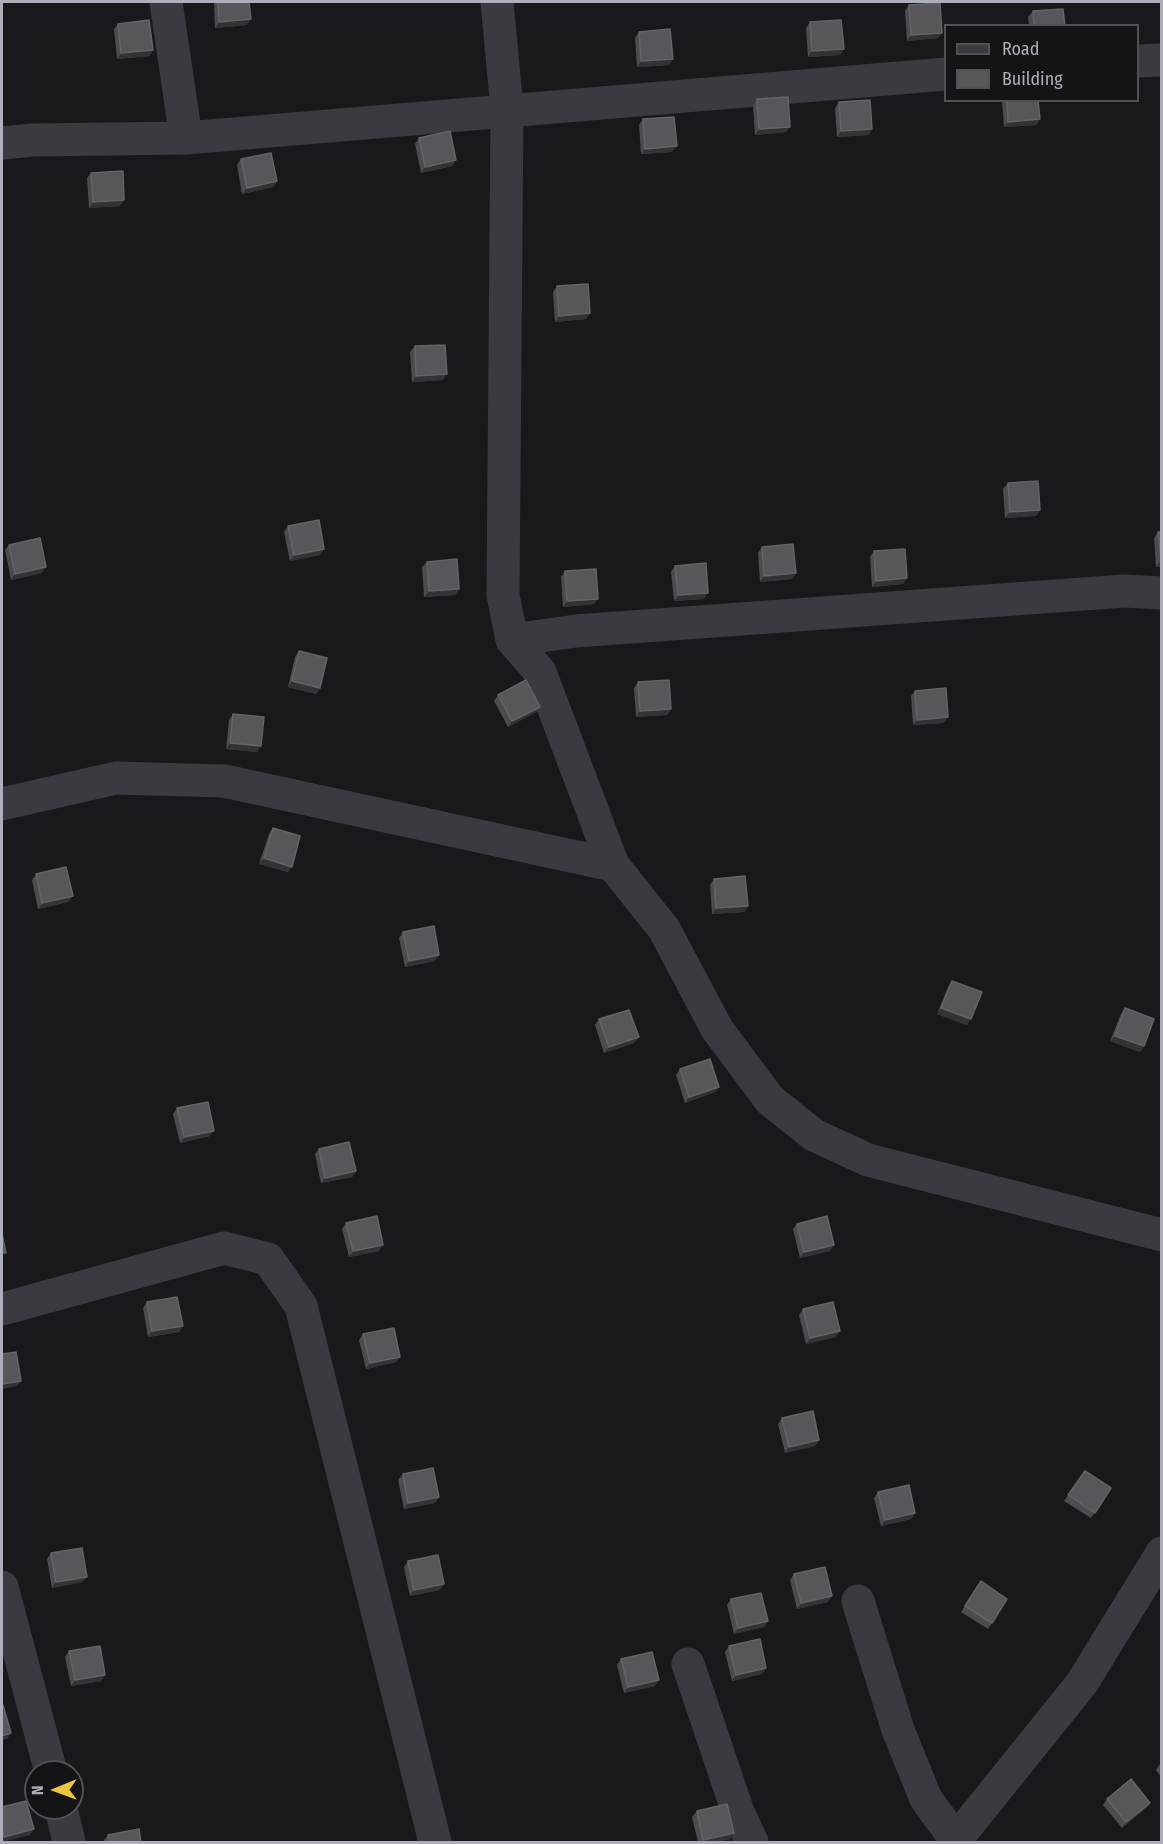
<!DOCTYPE html>
<style>
body{margin:0}
#map{position:relative;width:1163px;height:1844px;overflow:hidden;background:#19191b;font-family:"Fira Sans Condensed",sans-serif}
canvas{display:block}
.frame{position:absolute;inset:0;border:3px solid #acafba;pointer-events:none}
.legend{position:absolute;left:944px;top:24px;width:195px;height:78px;box-sizing:border-box;background:#141416;border:2px solid #515258;margin:0;padding:8px 10px;list-style:none;font-size:18px;color:#acafba}
.legend li{display:flex;align-items:center;gap:12px;height:30px}
.legend b{width:30px;border:2px solid #515258}
.north{position:absolute;left:24px;top:1760px;width:60px;height:60px;box-sizing:border-box;background:#141416;border:2px solid #515258;border-radius:50%;rotate:269deg;font-size:16px;font-weight:700;line-height:24px;text-align:center;color:#acafba}
.north::after{content:'';display:block;margin:auto;width:21px;height:27px;background:#ebc441;clip-path:polygon(50% 0,100% 100%,50% 72%,0 100%)}
</style>
<div id="map">
<canvas width="1163" height="1844"></canvas>
<div class="frame"></div>
<ul class="legend">
<li><b style="height:8px;background:#3a3b40"></b>Road</li>
<li><b style="height:16px;background:#56565b"></b>Building</li>
</ul>
<div class="north">N</div>
</div>
<script>
const c = document.querySelector('canvas').getContext('2d');
c.lineJoin = 'round';
const poly = rows => new Path2D(rows.map(r => 'M' + r).join(''));
function trace(path, color, width, dash) { c.strokeStyle = color; c.lineWidth = width; c.lineCap = dash ? 'butt' : 'round'; c.setLineDash(dash || []); c.stroke(path); }
function paint(path, color) { c.fillStyle = color; c.fill(path, 'evenodd'); }
trace(poly([
 [166,2,186,138],
 [497,2,507,109,503,595,512,640,540,672,613,865,664,929,717,1029,770,1100,814,1135,868,1160,1162,1235],
 [1138,61,1162,60],
 [2,143,33,140,186,138,946,74],
 [512,640,576,631,1124,591,1162,593],
 [2,804,116,778,224,781,613,865],
 [2,1309,224,1248,268,1259,301,1306,435,1842],
 [2,1587,51,1772],
 [858,1601,898,1730,926,1799,956,1840],
 [688,1664,738,1812,752,1842],
 [61,1808,69,1842],
 [954,1842,1082,1683,1162,1553]
]), '#3a3b40', 33);
paint(poly([
 [214,2,249,2,247,25,215,28],
 [909,5,942,33,938,38,907,41,905,11],
 [1033,11,1065,26,1029,26,1028,17],
 [810,22,844,49,840,55,808,57,806,28],
 [118,24,153,50,149,56,117,59,114,29],
 [639,32,669,65,637,67,635,38],
 [757,99,790,127,786,132,755,135,753,105],
 [1002,100,1038,100,1040,119,1036,125,1004,127],
 [839,102,872,129,868,135,837,137,835,108],
 [643,119,672,152,641,154,639,125],
 [419,138,456,160,452,166,421,173,415,144],
 [241,159,277,181,273,187,242,194,237,165],
 [91,173,120,206,89,208,87,178],
 [557,286,590,313,586,319,555,322,553,292],
 [415,346,443,380,412,382,410,352],
 [1008,483,1040,510,1036,516,1005,518,1003,489],
 [288,526,324,549,320,555,290,561,284,532],
 [1158,532,1161,567,1156,567,1154,538],
 [9,545,42,573,11,580,5,550],
 [762,547,796,573,792,579,760,582,758,553],
 [874,551,907,578,903,584,872,587,870,557],
 [427,562,459,589,455,595,424,597,422,567],
 [675,566,704,599,674,601,671,572],
 [565,571,598,599,594,604,563,607,561,577],
 [299,651,320,688,316,694,288,687,295,657],
 [638,682,671,709,667,715,636,717,634,688],
 [915,691,948,717,943,723,913,725,911,696],
 [498,695,540,707,536,712,508,727,494,701],
 [233,714,257,752,226,749,229,720],
 [273,828,288,872,259,864,269,834],
 [36,874,73,896,68,902,38,909,32,880],
 [714,879,748,906,744,912,712,914,710,885],
 [403,932,435,961,405,967,399,938],
 [952,981,967,1025,937,1014,948,987],
 [1125,1008,1144,1046,1140,1052,1110,1041,1121,1014],
 [599,1019,634,1043,604,1053,595,1025],
 [680,1069,719,1087,715,1092,685,1103,676,1075],
 [177,1108,210,1136,180,1143,173,1114],
 [319,1149,356,1171,352,1177,321,1183,315,1154],
 [346,1223,379,1251,349,1257,342,1229],
 [797,1224,830,1251,800,1258,793,1229],
 [147,1302,183,1326,179,1332,148,1337,143,1308],
 [803,1309,836,1337,806,1344,799,1315],
 [363,1334,396,1362,366,1369,359,1340],
 [782,1418,819,1440,815,1446,785,1453,778,1424],
 [1085,1471,1111,1488,1091,1518,1064,1501],
 [403,1474,439,1497,435,1503,404,1509,398,1480],
 [878,1492,915,1513,911,1519,881,1526,874,1498],
 [51,1553,83,1582,52,1588,47,1559],
 [408,1561,444,1584,440,1590,410,1596,404,1567],
 [794,1574,828,1602,797,1609,790,1580],
 [981,1581,1007,1599,988,1629,961,1612],
 [731,1599,768,1621,764,1627,734,1634,727,1605],
 [729,1646,766,1668,762,1674,732,1681,725,1652],
 [69,1651,101,1681,71,1686,65,1657],
 [621,1659,655,1686,624,1693,617,1665],
 [1161,1762,1161,1777,1156,1770],
 [1107,1799,1150,1803,1146,1808,1122,1828,1103,1805],
 [697,1811,734,1833,730,1839,714,1842,698,1842,692,1817],
 [108,1835,141,1842,104,1842,104,1840]
]), '#4b4b50');
paint(poly([
 [251,19,247,25,215,28,219,22],
 [942,33,938,38,907,41,911,35],
 [844,49,840,55,808,57,812,51],
 [153,50,149,56,117,59,121,53],
 [673,59,669,65,637,67,641,61],
 [1040,119,1036,125,1004,127,1008,122],
 [790,127,786,132,755,135,759,129],
 [872,129,868,135,837,137,841,131],
 [677,146,672,152,641,154,645,149],
 [456,160,452,166,421,173,425,167],
 [277,181,273,187,242,194,247,188],
 [124,200,120,206,89,208,93,202],
 [590,313,586,319,555,322,559,316],
 [447,374,443,380,412,382,416,376],
 [1040,510,1036,516,1005,518,1010,512],
 [324,549,320,555,290,561,294,555],
 [1161,561,1161,567,1156,567],
 [46,567,42,573,11,580,15,574],
 [796,573,792,579,760,582,764,576],
 [907,578,903,584,872,587,876,581],
 [459,589,455,595,424,597,429,591],
 [708,593,704,599,674,601,678,595],
 [598,599,594,604,563,607,567,601],
 [292,681,320,688,316,694,288,687],
 [540,707,536,712,508,727,512,721],
 [671,709,667,715,636,717,640,711],
 [948,717,943,723,913,725,917,720],
 [230,743,261,746,257,752,226,749],
 [264,858,292,867,288,872,259,864],
 [73,896,68,902,38,909,42,903],
 [748,906,744,912,712,914,716,908],
 [439,955,435,961,405,967,409,961],
 [941,1008,971,1019,967,1025,937,1014],
 [1115,1036,1144,1046,1140,1052,1110,1041],
 [639,1037,634,1043,604,1053,609,1047],
 [719,1087,715,1092,685,1103,689,1097],
 [214,1131,210,1136,180,1143,184,1137],
 [356,1171,352,1177,321,1183,325,1178],
 [383,1245,379,1251,349,1257,353,1251],
 [834,1245,830,1251,800,1258,804,1252],
 [183,1326,179,1332,148,1337,152,1331],
 [840,1331,836,1337,806,1344,810,1338],
 [400,1357,396,1362,366,1369,370,1363],
 [21,1381,17,1386,2,1389,2,1384],
 [819,1440,815,1446,785,1453,789,1447],
 [439,1497,435,1503,404,1509,408,1503],
 [915,1513,911,1519,881,1526,885,1520],
 [87,1577,83,1582,52,1588,56,1582],
 [444,1584,440,1590,410,1596,414,1590],
 [832,1596,828,1602,797,1609,801,1603],
 [768,1621,764,1627,734,1634,738,1628],
 [766,1668,762,1674,732,1681,736,1675],
 [105,1675,101,1681,71,1686,75,1680],
 [659,1680,655,1686,624,1693,628,1687],
 [11,1733,7,1739,2,1740,2,1736],
 [1150,1803,1146,1808,1122,1828,1126,1822],
 [34,1829,30,1835,2,1842,2,1840,4,1837],
 [734,1833,730,1839,714,1842,701,1842,703,1840]
]), '#333336');
const building = poly([
 [218,2,249,2,251,19,219,22,218,2],
 [940,3,942,33,911,35,909,5,940,3],
 [1063,9,1065,26,1034,26,1033,11,1063,9],
 [149,20,153,50,121,53,118,24,149,20],
 [841,20,844,49,812,51,810,22,841,20],
 [670,29,673,59,641,61,639,32,670,29],
 [788,97,790,127,759,129,757,99,788,97],
 [870,100,872,129,841,131,839,102,870,100],
 [1007,100,1038,100,1040,119,1008,122,1007,100],
 [674,117,677,146,645,149,643,119,674,117],
 [450,131,456,160,425,167,419,138,450,131],
 [271,153,277,181,247,188,241,159,271,153],
 [123,171,124,200,93,202,91,173,123,171],
 [588,284,590,313,559,316,557,286,588,284],
 [445,345,447,374,416,376,415,346,445,345],
 [1038,481,1040,510,1010,512,1008,483,1038,481],
 [319,520,324,549,294,555,288,526,319,520],
 [1158,532,1161,532,1161,561,1158,532],
 [40,538,46,567,15,574,9,545,40,538],
 [793,544,796,573,764,576,762,547,793,544],
 [905,549,907,578,876,581,874,551,905,549],
 [457,559,459,589,429,591,427,562,457,559],
 [706,563,708,593,678,595,675,566,706,563],
 [596,569,598,599,567,601,565,571,596,569],
 [299,651,327,658,320,688,292,681,299,651],
 [526,680,540,707,512,721,498,695,526,680],
 [669,680,671,709,640,711,638,682,669,680],
 [946,688,948,717,917,720,915,691,946,688],
 [233,714,264,717,261,746,230,743,233,714],
 [273,828,300,836,292,867,264,858,273,828],
 [66,867,73,896,42,903,36,874,66,867],
 [745,876,748,906,716,908,714,879,745,876],
 [434,926,439,955,409,961,403,932,434,926],
 [952,981,982,992,971,1019,941,1008,952,981],
 [1125,1008,1154,1019,1144,1046,1115,1036,1125,1008],
 [629,1010,639,1037,609,1047,599,1019,629,1010],
 [710,1059,719,1087,689,1097,680,1069,710,1059],
 [208,1102,214,1131,184,1137,177,1108,208,1102],
 [349,1142,356,1171,325,1178,319,1149,349,1142],
 [377,1216,383,1245,353,1251,346,1223,377,1216],
 [827,1216,834,1245,804,1252,797,1224,827,1216],
 [2,1234,6,1253,2,1253,2,1234],
 [177,1297,183,1326,152,1331,147,1302,177,1297],
 [833,1302,840,1331,810,1338,803,1309,833,1302],
 [394,1328,400,1357,370,1363,363,1334,394,1328],
 [16,1352,21,1381,2,1384,2,1354,16,1352],
 [813,1411,819,1440,789,1447,782,1418,813,1411],
 [433,1468,439,1497,408,1503,403,1474,433,1468],
 [1085,1471,1111,1488,1095,1513,1068,1495,1085,1471],
 [909,1485,915,1513,885,1520,878,1492,909,1485],
 [82,1548,87,1577,56,1582,51,1553,82,1548],
 [438,1555,444,1584,414,1590,408,1561,438,1555],
 [825,1567,832,1596,801,1603,794,1574,825,1567],
 [981,1581,1007,1599,992,1623,965,1606,981,1581],
 [761,1593,768,1621,738,1628,731,1599,761,1593],
 [760,1639,766,1668,736,1675,729,1646,760,1639],
 [100,1646,105,1675,75,1680,69,1651,100,1646],
 [652,1652,659,1680,628,1687,621,1659,652,1652],
 [2,1705,3,1705,11,1733,2,1736,2,1705],
 [1131,1779,1150,1803,1126,1822,1107,1799,1131,1779],
 [26,1801,34,1829,4,1837,2,1828,2,1807,26,1801],
 [727,1804,734,1833,703,1840,697,1811,727,1804],
 [139,1829,141,1842,109,1842,108,1835,139,1829]
]);
paint(building, '#56565b');
trace(building, '#63646a', 1.5);
</script>
